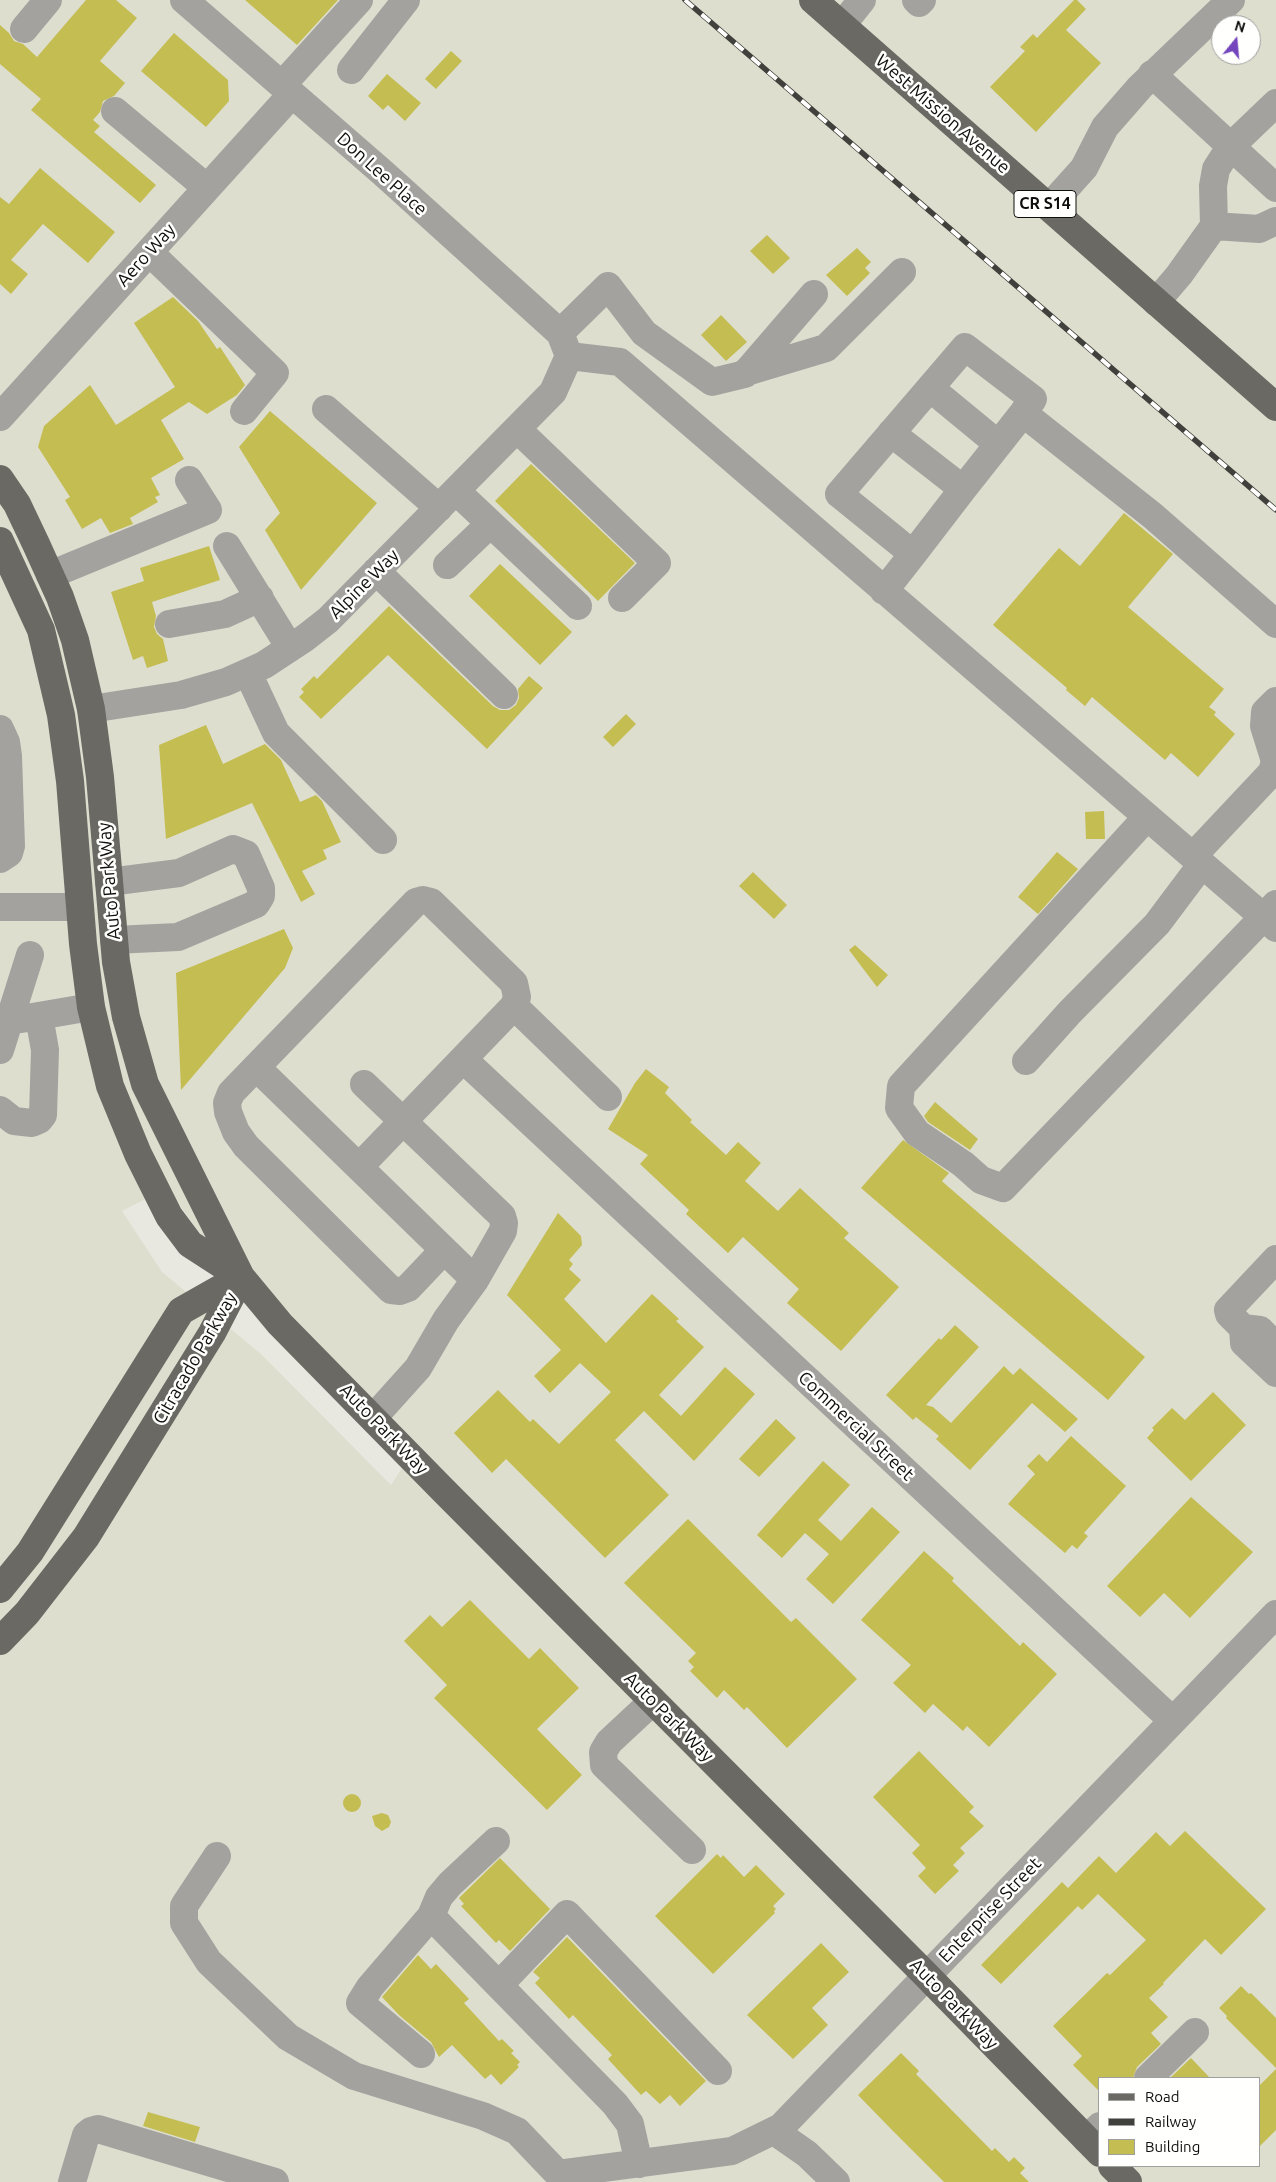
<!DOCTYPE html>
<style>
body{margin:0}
#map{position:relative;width:1276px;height:2182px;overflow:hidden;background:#e8e8e0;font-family:Ubuntu,sans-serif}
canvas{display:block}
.legend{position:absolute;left:1098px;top:2077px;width:162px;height:90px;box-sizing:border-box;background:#fffffe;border:1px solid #9f9f9d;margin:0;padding:6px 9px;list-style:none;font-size:15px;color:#0e0e0b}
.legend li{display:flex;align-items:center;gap:10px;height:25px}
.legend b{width:25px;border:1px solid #9f9f9d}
.north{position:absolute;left:1211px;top:15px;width:50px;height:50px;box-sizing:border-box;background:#fffffe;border:1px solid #9f9f9d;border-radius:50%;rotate:17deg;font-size:14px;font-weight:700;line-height:20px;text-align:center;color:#0e0e0b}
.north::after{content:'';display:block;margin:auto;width:18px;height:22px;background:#7445bd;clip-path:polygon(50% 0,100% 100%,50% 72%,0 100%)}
</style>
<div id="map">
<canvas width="1276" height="2182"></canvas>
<ul class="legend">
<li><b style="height:6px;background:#6a6964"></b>Road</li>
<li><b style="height:6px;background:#40403c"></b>Railway</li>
<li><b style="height:14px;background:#c4bd52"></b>Building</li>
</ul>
<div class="north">N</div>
</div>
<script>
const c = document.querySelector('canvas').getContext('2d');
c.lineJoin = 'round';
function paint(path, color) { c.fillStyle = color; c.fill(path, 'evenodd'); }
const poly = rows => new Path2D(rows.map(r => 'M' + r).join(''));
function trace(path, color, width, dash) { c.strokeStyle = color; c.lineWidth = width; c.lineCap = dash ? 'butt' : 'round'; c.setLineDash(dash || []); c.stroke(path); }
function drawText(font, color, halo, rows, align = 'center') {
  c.font = font + ' Ubuntu,sans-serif'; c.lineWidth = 5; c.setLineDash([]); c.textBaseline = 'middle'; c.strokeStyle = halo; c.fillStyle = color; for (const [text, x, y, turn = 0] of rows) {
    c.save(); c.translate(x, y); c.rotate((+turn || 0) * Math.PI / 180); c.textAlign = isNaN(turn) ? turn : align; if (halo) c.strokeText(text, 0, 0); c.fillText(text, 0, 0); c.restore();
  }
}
paint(poly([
 [0,0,1276,0,1276,2182,0,2182],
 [1221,25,1251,25,1251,55,1221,55],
 [167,1188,209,1246,410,1456,391,1485,261,1354,162,1272,122,1211],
 [1100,2078,1260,2078,1260,2166,1100,2166]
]), '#dedecf');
paint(poly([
 [86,0,116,0,137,18,100,61,125,83,114,96,103,101,100,112,93,120,100,126,94,132,156,185,140,203,31,110,41,99,0,64,0,25,9,33,14,41,23,44,37,57],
 [245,0,338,0,297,45],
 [1074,0,1077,0,1086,9,1066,30,1101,63,1036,132,990,87,1025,51,1020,47,1033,34,1037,38],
 [174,33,228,80,229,101,206,127,141,71],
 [451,51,462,61,436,89,425,79],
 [387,74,421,103,405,121,388,105,383,110,368,96],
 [40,168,115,232,88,263,43,224,11,260,28,274,11,294,0,284,0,197,9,204],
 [767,235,790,258,773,274,750,251],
 [857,248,871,262,865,268,870,273,847,296,826,275],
 [173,297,198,321,217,349,220,347,245,385,237,395,207,414,189,402,161,420,184,459,151,478,160,495,155,497,158,502,130,518,133,524,110,533,101,518,82,529,65,500,70,497,38,447,44,426,90,385,116,425,175,387,134,323],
 [721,315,747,342,726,361,701,335],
 [270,411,377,503,301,590,265,530,280,513,239,447],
 [531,464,635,563,598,601,495,501],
 [1124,513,1173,554,1128,607,1224,689,1209,707,1216,712,1214,715,1235,734,1198,777,1171,753,1165,760,1092,697,1085,706,1066,690,1067,688,993,625,1059,548,1080,566],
 [209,546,220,580,152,602,156,616,154,627,157,634,163,639,168,661,147,668,143,656,133,660,111,592,144,581,140,568],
 [500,564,572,632,540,665,469,596],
 [389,606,493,706,500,710,509,710,516,705,519,698,518,689,529,676,543,688,487,749,388,655,321,719,299,697,304,692,301,689,314,676,317,679],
 [626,714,636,724,613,747,603,737],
 [206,725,223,764,265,744,281,760,300,802,316,795,322,801,341,842,323,850,327,859,302,871,315,894,301,902,252,803,166,839,159,745],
 [1104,811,1105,839,1086,839,1085,812],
 [1057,852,1078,869,1038,914,1018,897],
 [753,872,787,905,774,919,739,886],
 [284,929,293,948,285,968,181,1090,176,973],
 [855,945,888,975,877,987,849,950],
 [646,1069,669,1087,665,1093,692,1120,690,1122,726,1155,738,1142,761,1163,745,1181,778,1211,800,1188,849,1233,844,1238,899,1287,841,1351,787,1303,799,1289,743,1237,728,1253,686,1214,689,1210,640,1164,648,1155,608,1129,635,1083],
 [935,1102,978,1139,970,1150,928,1122,924,1116],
 [903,1140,949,1173,942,1181,944,1183,1145,1357,1108,1400,861,1188],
 [558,1213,581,1236,582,1245,569,1260,573,1264,569,1269,581,1280,564,1299,606,1343,652,1294,679,1319,676,1321,704,1347,659,1395,681,1416,725,1367,755,1394,694,1461,644,1411,615,1440,669,1495,605,1558,506,1459,492,1473,454,1433,498,1390,530,1422,533,1419,559,1444,611,1392,580,1363,550,1393,534,1376,561,1350,507,1295],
 [955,1325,979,1347,926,1405,933,1407,951,1423,1004,1366,1013,1375,1020,1368,1078,1419,1065,1432,1032,1403,970,1470,936,1439,939,1436,916,1417,913,1420,886,1395,939,1338,941,1340],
 [1213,1392,1246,1425,1191,1481,1147,1438,1154,1430,1152,1428,1172,1408,1185,1420],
 [776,1419,796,1438,759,1477,739,1459],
 [1071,1436,1126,1486,1084,1533,1088,1536,1077,1549,1072,1545,1065,1553,1008,1504,1035,1474,1027,1466,1039,1454,1047,1462],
 [823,1461,850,1485,818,1520,841,1541,872,1507,900,1532,833,1604,806,1579,829,1554,805,1533,782,1558,757,1535],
 [1191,1497,1253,1552,1190,1618,1164,1593,1140,1617,1107,1586],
 [688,1519,791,1622,796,1618,857,1679,787,1748,747,1707,744,1710,724,1690,717,1698,690,1671,694,1667,688,1661,696,1653,624,1583],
 [924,1551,954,1578,952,1581,1020,1646,1023,1642,1057,1674,989,1747,967,1726,963,1731,933,1704,925,1713,893,1683,911,1665,861,1620],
 [470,1600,529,1659,540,1648,579,1688,537,1729,582,1775,547,1810,434,1698,447,1685,404,1641,430,1615,442,1627],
 [919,1751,974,1807,969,1812,984,1826,960,1848,965,1853,953,1865,959,1871,935,1894,918,1876,926,1868,912,1853,920,1845,873,1797],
 '343 1803a9 9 0 1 1 18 0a9 9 0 1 1-18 0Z',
 [382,1813,388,1815,391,1822,389,1827,382,1831,375,1826,372,1816],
 [1185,1831,1266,1909,1221,1955,1205,1939,1163,1983,1164,1984,1149,1998,1168,2017,1151,2033,1161,2044,1137,2067,1133,2078,1100,2078,1100,2092,1073,2065,1082,2056,1053,2026,1107,1973,1110,1975,1146,1940,1098,1894,1082,1910,1078,1906,1001,1984,981,1965,1062,1882,1068,1888,1099,1856,1116,1873,1156,1832,1170,1846],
 [717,1854,721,1858,723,1855,744,1877,756,1865,785,1894,773,1906,776,1909,774,1911,775,1913,713,1974,655,1916],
 [500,1858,550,1909,510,1951,499,1940,496,1943,461,1906,464,1904,459,1898],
 [567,1937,706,2081,680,2106,670,2095,660,2104,646,2091,641,2095,608,2059,612,2055,573,2015,569,2019,535,1983,540,1978,533,1972],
 [821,1943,849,1972,812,2008,828,2025,793,2059,747,2015],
 [418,1955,431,1969,436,1964,469,1999,464,2003,499,2041,502,2039,514,2051,511,2053,520,2062,517,2065,519,2067,501,2085,491,2074,485,2079,452,2045,439,2057,431,2042,399,2015,382,1997],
 [1241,1986,1249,1994,1251,1993,1276,2018,1276,2068,1226,2018,1227,2016,1219,2008],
 [901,2053,919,2071,916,2074,992,2151,995,2148,1009,2162,1014,2157,1025,2168,1020,2173,1029,2182,944,2182,891,2129,858,2095],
 [1191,2058,1210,2078,1170,2078],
 [1276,2069,1276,2130,1260,2146,1260,2085],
 [148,2112,200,2127,195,2142,143,2126]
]), '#c4bd52');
trace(poly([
 [184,0,383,173,560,333,569,356],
 [916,0,919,3,922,0],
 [842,25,862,0],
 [24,29,48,0],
 [351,70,406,0],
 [1152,74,1276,188],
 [282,85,359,0],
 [115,111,207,188],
 [1049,207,1084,168,1105,127,1140,87,1231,0],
 [1214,226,1259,229,1276,221],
 [149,252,275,373,244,411],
 [1156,302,1179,275,1214,226,1213,186,1216,169,1230,147,1276,103],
 [560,333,608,286,644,333,712,382,745,374,814,294],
 [569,356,620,362,1276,928],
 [746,372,826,348,902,272],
 [930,388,998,444],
 [326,409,439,508],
 [1023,413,1153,516,1276,624],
 [0,417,292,94],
 [517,429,657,563,622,598],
 [891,433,963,489],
 [456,491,578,606],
 [227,546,290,648],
 [447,565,490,524],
 [376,571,504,695],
 [50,575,208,510,189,480],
 [884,591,913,554,963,489,1023,413,1033,399,965,347,839,494,913,554],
 [169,624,225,614,260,598],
 [248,673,276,733,383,840],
 [91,709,181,695,226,682,264,665,305,638,328,620,553,392,569,356],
 [0,729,6,742,8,756,11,846,9,853,0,859],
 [1147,817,901,1086,899,1108,917,1133,963,1164,981,1180,1003,1188,1276,904],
 [1193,856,1272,772,1275,761,1264,726,1265,712,1276,701],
 [109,882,179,873,233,849,246,854,261,888,261,896,256,904,178,937,114,940],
 [0,907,80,907],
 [514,1006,608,1097],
 [21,1019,91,1007],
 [0,1050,30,955],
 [463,1059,1173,1721],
 [1026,1061,1070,1012,1157,924,1202,864],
 [256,1067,475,1280],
 [364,1084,502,1216,504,1223,503,1231,475,1280,446,1320,418,1368,373,1418],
 [0,1110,14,1121,32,1123,39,1120,43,1115,45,1050,39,1016],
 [359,1167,514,1006,517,997,514,983,431,902,423,900,416,902,231,1093,227,1103,228,1112,236,1132,246,1146,391,1290,400,1291,408,1288,444,1250],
 [1243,1328,1229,1314,1228,1310,1276,1259],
 [1276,1346,1260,1330,1243,1328,1244,1343,1276,1373],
 [653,1701,609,1742,603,1752,604,1765,692,1850],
 [496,1841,450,1884,439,1897,431,1916,615,2104,630,2124,639,2164],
 [217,1856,184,1906,184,1923,209,1962,288,2037,354,2076,483,2116,517,2131,558,2174],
 [499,1985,567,1914,718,2071],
 [421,2054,360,2003,370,1987,431,1916],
 [1148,2078,1195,2032],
 [774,2131,807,2154,836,2182],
 [1086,2139,1100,2126],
 [558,2174,732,2151,781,2127,1276,1614],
 [72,2182,86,2135,91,2131,98,2129,275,2182]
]), '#a3a29f', 28);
trace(poly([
 [813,0,1276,407],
 [0,479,17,504,36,544,60,597,75,640,91,709,100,777,116,962,126,1017,145,1084,241,1277,280,1324,443,1490,926,1975,1100,2153],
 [0,541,41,630,61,715,70,781,83,944,91,1007,110,1086,138,1154,169,1216,190,1244,241,1277],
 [0,1589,30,1552,181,1311,241,1277],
 [0,1641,27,1613,86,1537,212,1333,241,1277],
 [1112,2166,1128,2182]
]), '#6a6964', 28);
const rail = poly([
 [685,0,1276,510]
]);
trace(rail, '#40403c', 5.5);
trace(rail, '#fffffe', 4, [11]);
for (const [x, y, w] of [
 [1045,204,62]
]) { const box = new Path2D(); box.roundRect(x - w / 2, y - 13.5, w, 27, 4); c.fillStyle = '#fffffe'; c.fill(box); trace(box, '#0e0e0b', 1); }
drawText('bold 16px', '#0e0e0b', null, [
 ["CR S14",1045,204]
]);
drawText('18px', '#0e0e0b', '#fffffe', [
 ["West Mission Avenue",943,114,41],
 ["Don Lee Place",382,174,42],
 ["Aero Way",146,255,-48],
 ["Alpine Way",364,584,-45],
 ["Auto Park Way",109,881,-95],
 ["Citracado Parkway",195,1358,-60],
 ["Commercial Street",856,1426,43],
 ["Auto Park Way",384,1429,46],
 ["Auto Park Way",669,1717,45],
 ["Enterprise Street",990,1910,-46],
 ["Auto Park Way",954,2004,46]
]);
</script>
